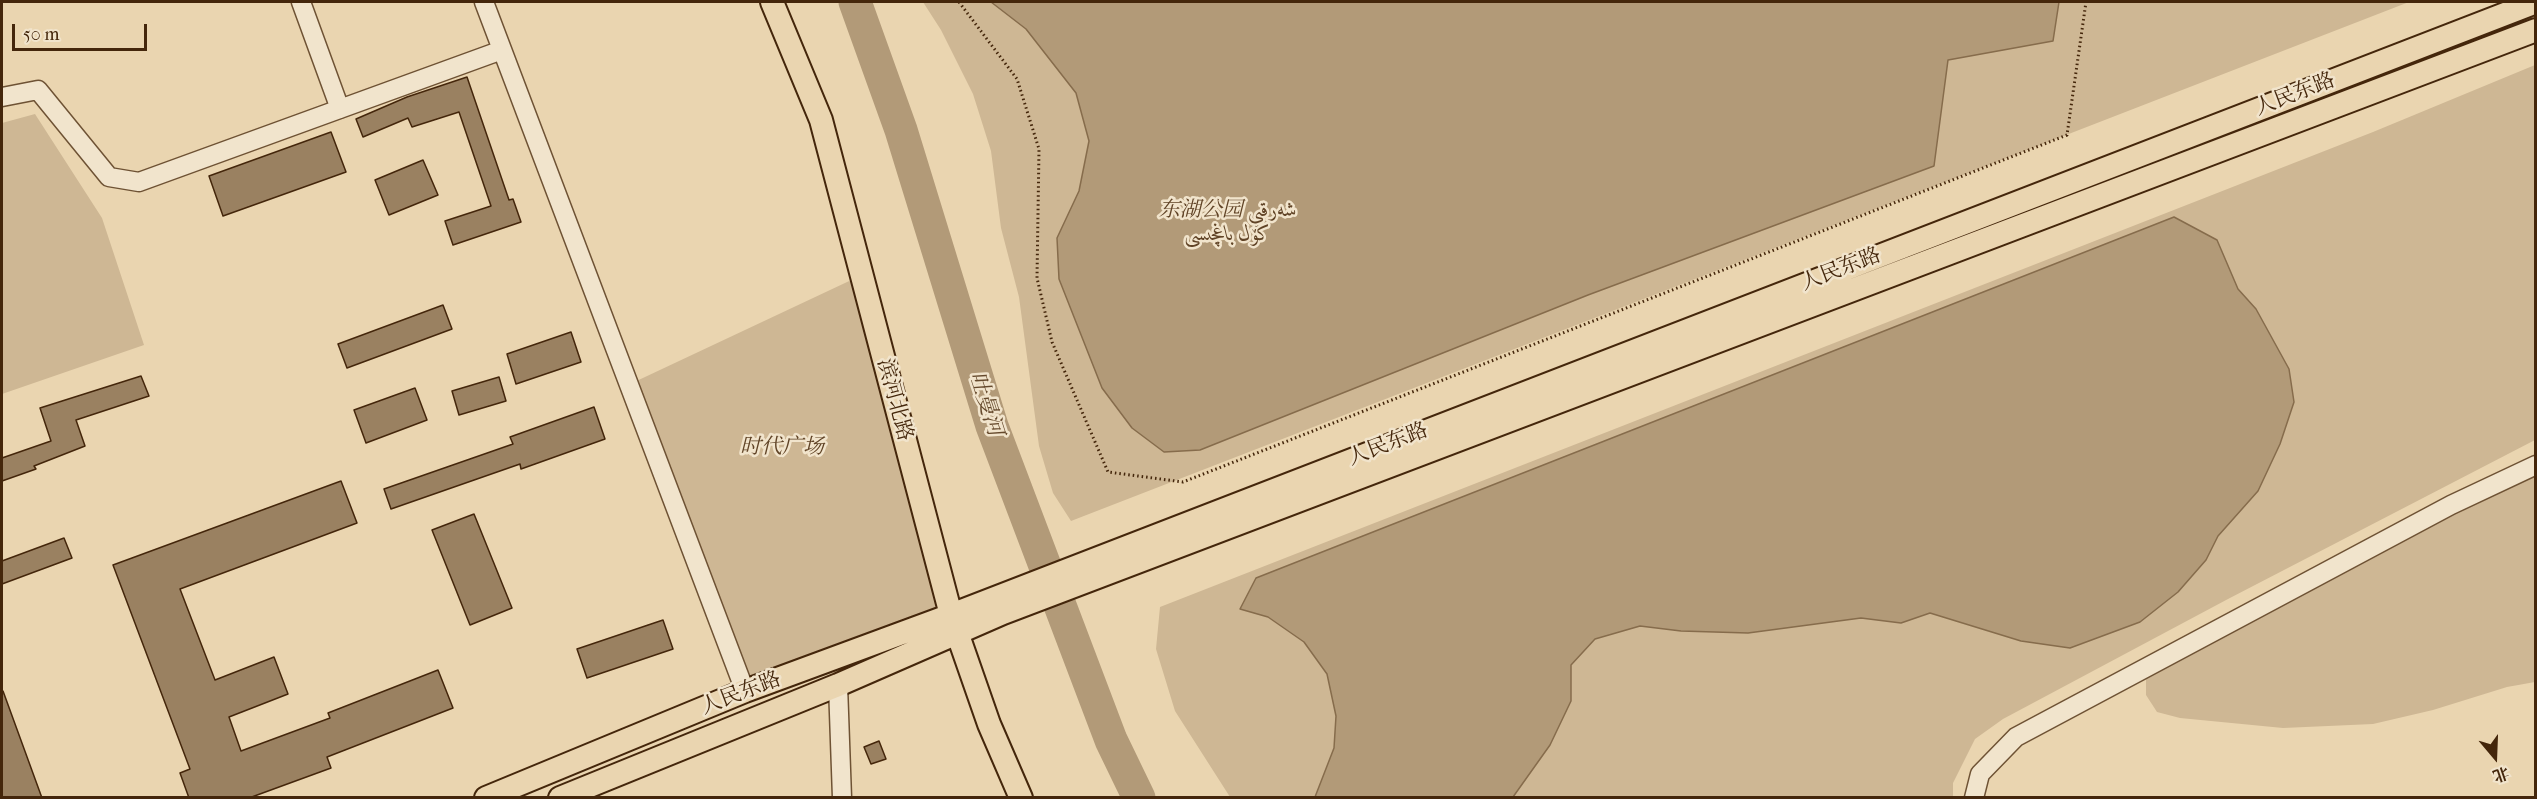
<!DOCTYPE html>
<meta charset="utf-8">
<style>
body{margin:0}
#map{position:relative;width:2537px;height:799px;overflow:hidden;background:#ead5b0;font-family:"IM FELL French Canon","Noto Serif SC",serif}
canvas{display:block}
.frame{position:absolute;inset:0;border:3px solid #44260b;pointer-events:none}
.north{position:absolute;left:2465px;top:727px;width:60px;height:60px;-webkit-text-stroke:4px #f1e4cc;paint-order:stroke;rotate:161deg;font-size:16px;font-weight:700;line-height:24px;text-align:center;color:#44260b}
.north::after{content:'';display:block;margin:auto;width:21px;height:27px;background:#44260b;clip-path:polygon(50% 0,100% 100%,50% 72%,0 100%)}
.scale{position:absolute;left:12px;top:24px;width:135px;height:27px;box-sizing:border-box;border:3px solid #44260b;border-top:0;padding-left:8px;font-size:18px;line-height:21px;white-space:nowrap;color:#44260b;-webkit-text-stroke:4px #f1e4cc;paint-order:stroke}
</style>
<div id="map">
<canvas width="2537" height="799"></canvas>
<div class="frame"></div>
<div class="north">北</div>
<div class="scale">50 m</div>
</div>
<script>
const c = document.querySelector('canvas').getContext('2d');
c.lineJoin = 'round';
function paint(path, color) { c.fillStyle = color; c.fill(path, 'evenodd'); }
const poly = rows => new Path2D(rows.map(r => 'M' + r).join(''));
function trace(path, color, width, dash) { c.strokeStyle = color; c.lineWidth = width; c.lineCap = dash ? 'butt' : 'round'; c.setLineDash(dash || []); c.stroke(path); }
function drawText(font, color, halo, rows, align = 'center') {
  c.font = font + ' "IM FELL French Canon",Amiri,"Noto Serif SC",serif'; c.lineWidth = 5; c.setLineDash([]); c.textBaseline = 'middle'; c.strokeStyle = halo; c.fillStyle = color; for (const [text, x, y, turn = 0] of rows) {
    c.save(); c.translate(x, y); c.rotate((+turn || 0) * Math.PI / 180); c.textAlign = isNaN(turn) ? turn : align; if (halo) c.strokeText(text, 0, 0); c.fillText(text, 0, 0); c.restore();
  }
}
paint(poly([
 [923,2,2409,2,1071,521,1053,493,1039,446,1019,297,1001,228,991,151,973,94,941,30],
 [2535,65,2535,440,2228,599,2003,719,1975,739,1953,783,1953,797,1230,797,1175,711,1156,649,1160,607,2373,132],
 [35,114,102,218,144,345,2,394,2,123],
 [862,275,951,615,745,691,628,385],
 [2535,472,2535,682,2507,687,2433,710,2373,724,2283,728,2180,718,2157,712,2146,695,2146,678,2505,486]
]), '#ceb794');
const water = poly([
 [991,2,2059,2,2053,41,1948,60,1934,166,1588,295,1200,450,1164,452,1132,428,1102,388,1059,279,1057,238,1079,191,1089,141,1076,93,1026,29,991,2],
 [2174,217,2217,240,2238,289,2256,309,2289,369,2294,402,2280,444,2258,491,2218,536,2206,560,2178,592,2140,622,2070,648,2021,641,1930,613,1901,623,1861,618,1748,633,1681,631,1640,626,1595,639,1571,665,1571,701,1550,745,1513,797,1315,797,1334,748,1336,716,1327,674,1304,642,1268,617,1240,609,1256,578,2174,217]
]);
paint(water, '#b29a78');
trace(water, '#866c4c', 1.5);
trace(poly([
 [855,2,901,130,992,426,1111,740,1139,798]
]), '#b29a78', 33);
const building = poly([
 [467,77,509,200,513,199,521,222,453,245,445,221,491,206,459,112,412,127,408,118,363,137,356,119,407,97,467,77],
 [331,132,346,172,223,216,209,176,331,132],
 [423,160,438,195,389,215,375,180,423,160],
 [443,305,452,329,347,368,338,344,443,305],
 [571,332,581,362,516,384,507,354,571,332],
 [141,376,149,396,76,420,85,446,34,466,36,469,2,481,2,458,51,441,40,408,141,376],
 [499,377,506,401,459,415,452,391,499,377],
 [415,388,427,420,366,443,354,410,415,388],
 [594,407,605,439,521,469,520,464,391,509,384,489,513,444,510,437,594,407],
 [341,481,357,523,180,589,215,680,274,657,288,694,229,717,241,751,330,718,328,713,438,670,453,708,327,757,331,768,249,798,189,798,180,773,190,769,113,565,341,481],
 [474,514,512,608,470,625,432,530,474,514],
 [64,538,72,558,2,584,2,561,64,538],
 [663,620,673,649,587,678,577,649,663,620],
 [2,691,3,691,42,798,2,798,2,691],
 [879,741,886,759,871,764,864,747,879,741]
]);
paint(building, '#9a8161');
trace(building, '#44260b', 1.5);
const minor = poly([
 [301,2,340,109],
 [484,2,745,691],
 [2,97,38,90,109,177,139,182,502,50],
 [838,685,842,798],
 [1974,798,1980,774,2016,737,2451,505,2536,465]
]);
const major = poly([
 [772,2,821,120,951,615,989,724,1021,798],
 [486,798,745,691,951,615,2536,2],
 [560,798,838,685,1003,613,2536,30]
]);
trace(minor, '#6e5234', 21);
trace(major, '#44260b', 26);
trace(poly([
 [959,2,1017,79,1039,149,1037,278,1052,342,1108,472,1183,482,2067,135,2086,2]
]), '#44260b', 3, [1.5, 3]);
trace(minor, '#f1e4cc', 18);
trace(major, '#ead5b0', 22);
drawText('21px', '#44260b', '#f1e4cc', [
 ["人民东路",2295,95,-21],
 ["人民东路",1841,270,-21],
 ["滨河北路",894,400,75],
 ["人民东路",1388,445,-21],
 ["人民东路",741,694,-21]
]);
drawText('italic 21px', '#604326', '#f1e4cc', [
 ["东湖公园 شەرقىي",1228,211],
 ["كۆل باغچىسى",1228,235],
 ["时代广场",782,448]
]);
drawText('italic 22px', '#65492c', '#f1e4cc', [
 ["吐曼河",985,404,72]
]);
</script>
